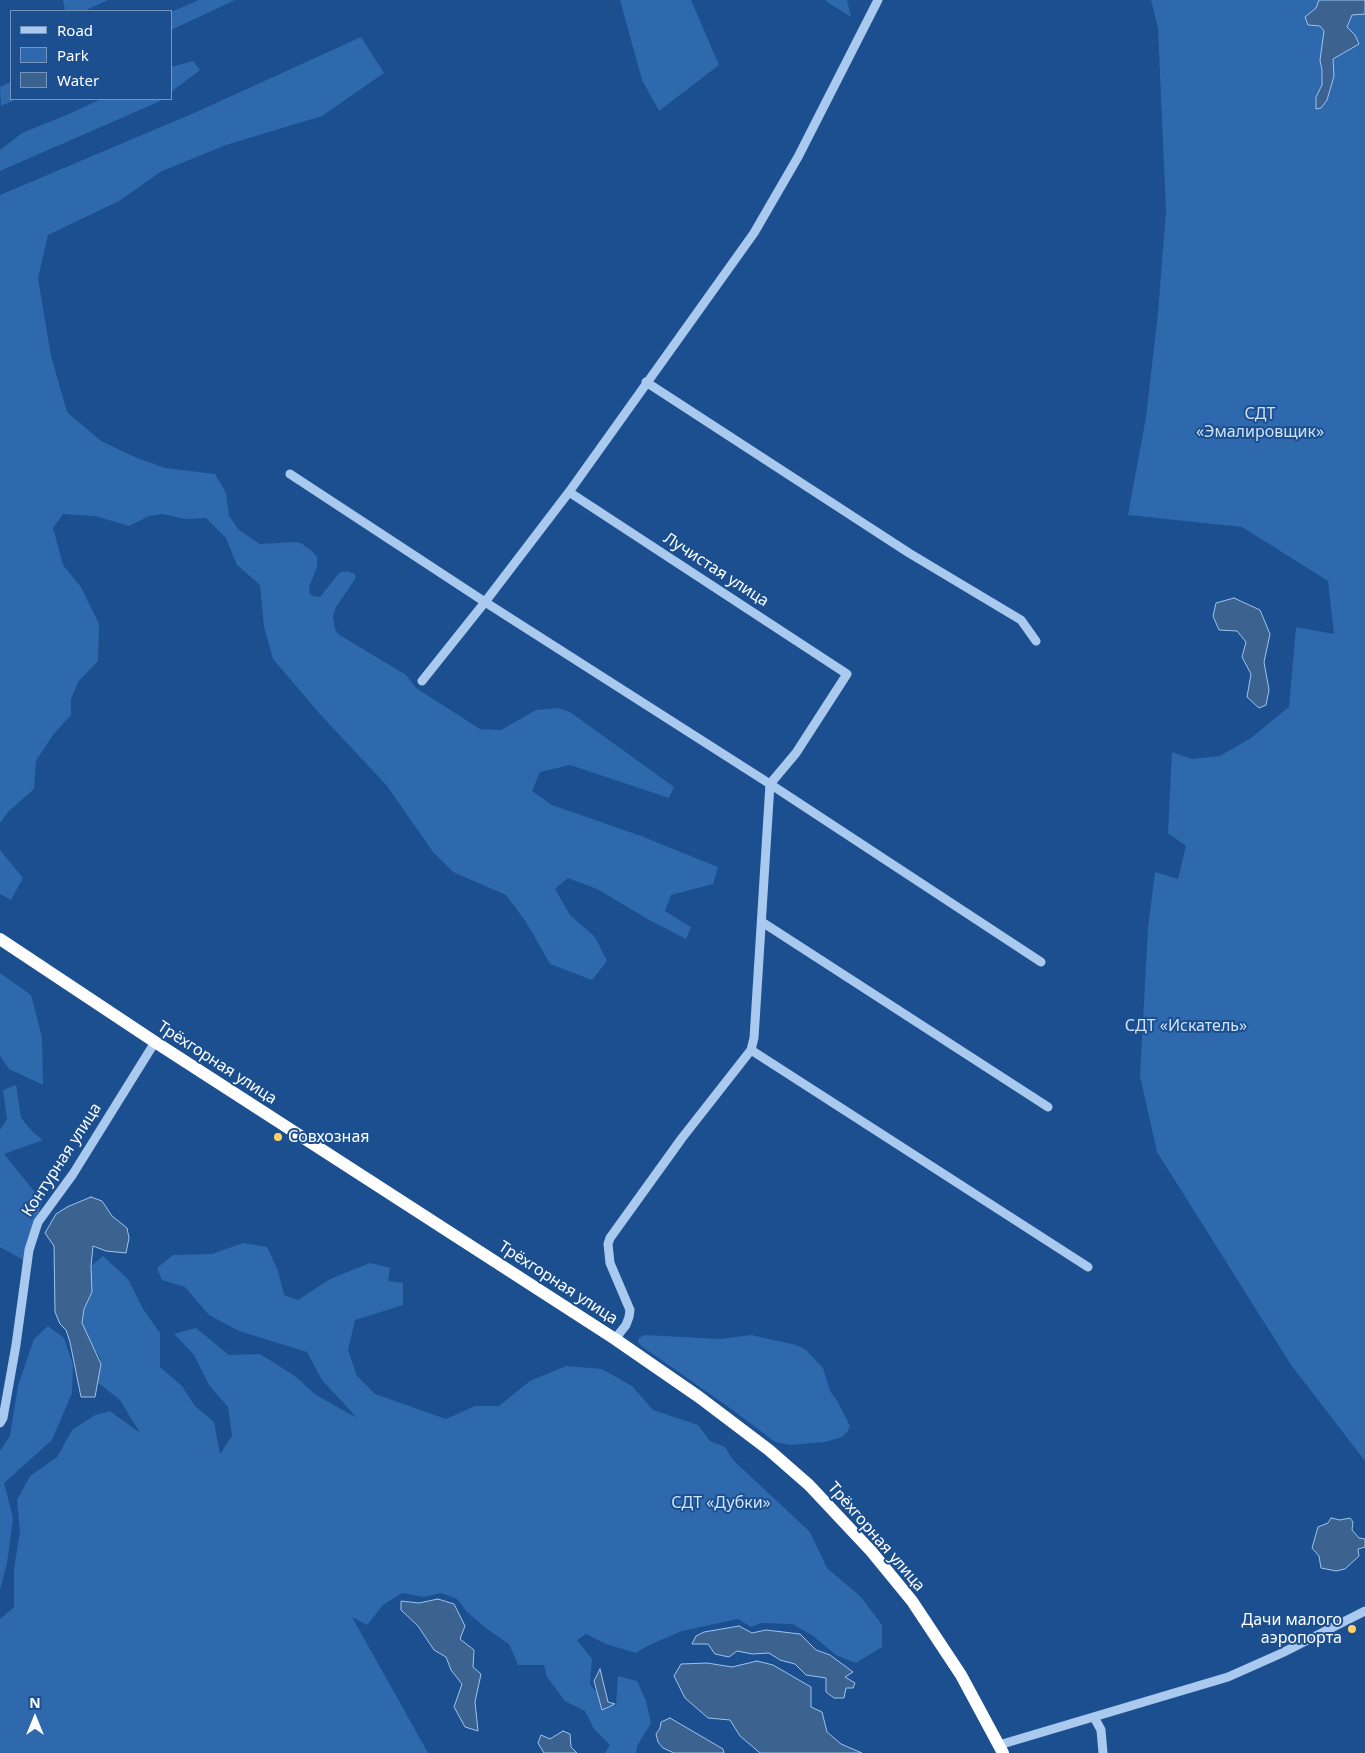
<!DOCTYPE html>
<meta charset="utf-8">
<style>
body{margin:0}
#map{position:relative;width:1365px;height:1753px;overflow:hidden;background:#1b4f8f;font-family:"Noto Sans",sans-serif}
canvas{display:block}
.legend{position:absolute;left:10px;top:10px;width:162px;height:90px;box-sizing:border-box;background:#1b4f8f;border:1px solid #7695bc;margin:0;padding:6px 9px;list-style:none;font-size:15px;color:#fff}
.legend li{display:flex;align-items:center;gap:10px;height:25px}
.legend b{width:25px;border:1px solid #7695bc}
.north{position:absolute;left:10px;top:1693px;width:50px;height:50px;-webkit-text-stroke:4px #1b4f8f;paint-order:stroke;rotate:0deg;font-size:14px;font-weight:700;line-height:20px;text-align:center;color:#fff}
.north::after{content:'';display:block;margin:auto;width:18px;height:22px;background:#fff;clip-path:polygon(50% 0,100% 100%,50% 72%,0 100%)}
</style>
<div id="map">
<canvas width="1365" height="1753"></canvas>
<ul class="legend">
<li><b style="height:6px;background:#a9c9ee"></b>Road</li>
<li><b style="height:14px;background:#2e69ad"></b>Park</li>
<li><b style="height:14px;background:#3c6290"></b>Water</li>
</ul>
<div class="north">N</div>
</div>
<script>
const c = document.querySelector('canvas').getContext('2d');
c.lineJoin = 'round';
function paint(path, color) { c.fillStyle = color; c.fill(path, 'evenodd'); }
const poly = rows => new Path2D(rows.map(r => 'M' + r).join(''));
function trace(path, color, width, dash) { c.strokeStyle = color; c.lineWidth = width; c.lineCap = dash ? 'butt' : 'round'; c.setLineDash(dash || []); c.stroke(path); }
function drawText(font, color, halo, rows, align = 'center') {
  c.font = font + ' "Noto Sans",sans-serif'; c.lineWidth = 4; c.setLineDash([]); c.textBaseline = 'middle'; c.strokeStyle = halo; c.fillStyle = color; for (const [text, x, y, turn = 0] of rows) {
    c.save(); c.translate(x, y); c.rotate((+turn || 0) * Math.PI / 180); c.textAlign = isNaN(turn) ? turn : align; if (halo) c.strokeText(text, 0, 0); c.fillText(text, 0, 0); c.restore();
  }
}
paint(poly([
 [63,0,108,0,84,11,65,11],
 [199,0,235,0,171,30,171,12],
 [620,0,691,0,719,65,659,111,642,80],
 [826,0,847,0,851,17,827,2],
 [1151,0,1365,0,1365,1461,1291,1365,1157,1152,1140,1076,1148,928,1155,872,1178,879,1186,846,1168,833,1172,752,1192,759,1220,756,1251,738,1289,707,1296,627,1334,634,1328,581,1242,527,1128,515,1146,417,1158,313,1166,211,1158,28],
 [361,37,384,73,322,116,226,145,162,171,119,201,48,235,38,278,51,356,67,412,101,441,137,458,165,468,215,474,226,493,229,516,239,530,260,544,295,542,301,543,313,552,317,557,317,567,309,587,310,594,313,596,320,597,339,573,347,571,355,574,355,579,336,607,333,616,335,629,338,634,406,675,416,688,480,729,501,730,536,710,558,708,570,712,674,787,669,798,570,765,540,772,532,791,552,805,641,836,718,867,713,884,671,895,665,911,691,927,686,939,651,921,597,889,568,878,555,889,570,915,595,937,607,961,592,980,550,964,526,922,506,895,453,872,433,852,387,786,319,713,273,659,264,627,260,585,237,565,226,538,206,518,184,519,163,514,149,516,129,526,95,516,63,514,53,528,63,565,81,587,99,624,98,661,78,682,71,699,71,715,53,735,36,761,34,789,9,811,0,823,0,195,194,113],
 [193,61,200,70,171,92,171,67],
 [11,82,11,99,17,99,1,106,0,87],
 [101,99,163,99,158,102,0,171,0,150,22,133,69,114],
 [0,850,23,878,11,900,0,894],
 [0,973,31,995,42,1037,43,1085,9,1069,0,1056],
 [16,1085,21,1118,33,1132,43,1140,4,1154,42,1201,25,1261,0,1247,0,1130,7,1119,3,1090],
 [243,1243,267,1247,278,1271,284,1295,298,1300,330,1279,370,1263,390,1268,388,1281,403,1283,403,1305,355,1320,348,1350,357,1376,375,1394,446,1419,475,1406,499,1406,530,1381,566,1366,602,1369,632,1386,653,1410,698,1425,710,1441,725,1447,733,1460,810,1532,827,1568,861,1597,882,1625,882,1647,856,1663,836,1655,812,1635,792,1624,761,1623,751,1627,738,1619,682,1631,649,1645,636,1653,606,1644,586,1634,577,1640,592,1659,590,1684,606,1705,616,1706,618,1676,637,1681,646,1701,651,1723,637,1746,636,1753,605,1753,610,1745,594,1729,585,1711,565,1701,547,1677,544,1665,518,1665,509,1644,487,1629,467,1612,457,1599,441,1593,424,1597,402,1593,383,1605,367,1625,352,1617,428,1753,0,1753,0,1619,14,1607,14,1569,20,1532,17,1500,30,1476,57,1457,72,1430,95,1415,110,1411,140,1433,120,1400,96,1381,101,1360,79,1320,92,1292,91,1266,103,1256,128,1279,143,1309,160,1333,160,1367,182,1386,195,1406,214,1422,220,1454,232,1436,228,1407,209,1385,194,1355,174,1334,196,1328,229,1355,260,1354,295,1376,316,1395,357,1418,322,1380,307,1352,239,1331,209,1315,185,1287,162,1280,157,1268,173,1255,212,1254],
 [48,1326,64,1338,73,1365,72,1393,52,1440,4,1483,13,1518,7,1563,0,1590,0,1451,10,1436,18,1386,34,1339],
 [645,1335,720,1339,751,1335,796,1345,806,1350,823,1368,830,1391,838,1402,850,1426,847,1432,842,1437,825,1442,790,1445,775,1442,734,1411,640,1345,638,1341,639,1338]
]), '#2e69ad');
const water = poly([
 [1319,0,1365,0,1365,14,1352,15,1347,27,1355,35,1359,44,1333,59,1334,76,1327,100,1321,108,1316,109,1316,97,1322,85,1322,70,1320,60,1324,31,1320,26,1308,25,1305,17,1316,8,1319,0],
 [1234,598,1260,610,1270,634,1264,662,1269,690,1266,705,1259,708,1247,697,1251,674,1242,657,1246,642,1237,631,1219,630,1213,616,1216,603,1234,598],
 [91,1197,102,1201,112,1216,127,1228,129,1238,126,1253,106,1251,93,1246,91,1266,92,1292,84,1309,82,1323,101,1364,95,1397,81,1397,70,1342,66,1330,60,1324,55,1312,54,1246,45,1233,56,1214,67,1207,91,1197],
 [1331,1518,1340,1520,1350,1518,1353,1522,1352,1530,1359,1538,1365,1539,1365,1547,1358,1549,1359,1556,1345,1569,1336,1571,1321,1568,1319,1556,1312,1548,1318,1527,1328,1523,1331,1518],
 [438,1599,454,1604,465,1626,460,1639,474,1650,473,1667,481,1674,475,1702,478,1731,465,1727,454,1707,462,1684,451,1670,446,1657,434,1650,418,1626,401,1610,401,1601,419,1603,438,1599],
 [739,1626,752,1633,766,1630,800,1634,816,1650,830,1655,853,1672,845,1677,855,1683,853,1688,846,1688,844,1698,834,1698,826,1692,826,1678,806,1675,795,1664,780,1660,769,1653,752,1654,737,1651,729,1657,715,1654,708,1644,692,1644,696,1636,704,1632,739,1626],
 [757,1661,773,1665,811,1687,811,1707,822,1712,827,1732,841,1744,862,1753,760,1753,740,1736,730,1720,708,1718,685,1698,674,1676,681,1664,707,1663,732,1667,757,1661],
 [600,1669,608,1702,615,1704,602,1710,594,1681,600,1669],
 [670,1718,723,1749,724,1753,674,1753,663,1748,658,1742,656,1734,660,1728,661,1722,670,1718],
 [563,1731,570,1734,571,1747,577,1753,544,1753,538,1743,541,1735,550,1739,563,1731]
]);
paint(water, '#3c6290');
trace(water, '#9cc4f0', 1);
trace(poly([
 [878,0,798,157,754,233,569,492,485,602,770,784,1041,962],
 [646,382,909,553,1021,620,1036,641],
 [290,474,485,602,422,681],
 [569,492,847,674,796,753,770,784,754,1038,751,1050,682,1138,610,1238,608,1244,610,1263,630,1310,629,1317,626,1325,615,1339],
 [762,922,1048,1107],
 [751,1050,1088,1267],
 [0,1423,3,1418,16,1345,29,1250,38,1222,73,1174,155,1042],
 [1094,1717,1101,1730,1103,1753],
 [999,1745,1228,1677,1282,1653,1365,1611]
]), '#a9c9ee', 9);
trace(poly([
 [0,939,155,1042,615,1339,699,1397,769,1450,809,1485,871,1551,912,1601,961,1675,1003,1753]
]), '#fff', 12);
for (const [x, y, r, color] of [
 [278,1137,5,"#ffd166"],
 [1352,1629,5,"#ffd166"]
]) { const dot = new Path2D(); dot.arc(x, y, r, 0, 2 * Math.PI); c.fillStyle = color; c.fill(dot); trace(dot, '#1b4f8f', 2); }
drawText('16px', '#cfe3fa', '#1b4f8f', [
 ["СДТ",1260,414],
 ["«Эмалировщик»",1260,432],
 ["СДТ «Искатель»",1186,1026],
 ["СДТ «Дубки»",721,1503]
]);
drawText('16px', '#fff', '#1b4f8f', [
 ["Лучистая улица",716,570,33],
 ["Трёхгорная улица",217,1063,33],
 ["Контурная улица",62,1160,-57],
 ["Трёхгорная улица",558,1283,33],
 ["Трёхгорная улица",876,1537,49]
]);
drawText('16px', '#fff', '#1b4f8f', [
 ["Совхозная",288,1137],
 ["Дачи малого",1342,1620,"right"],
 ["аэропорта",1342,1638,"right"]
], 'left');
</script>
